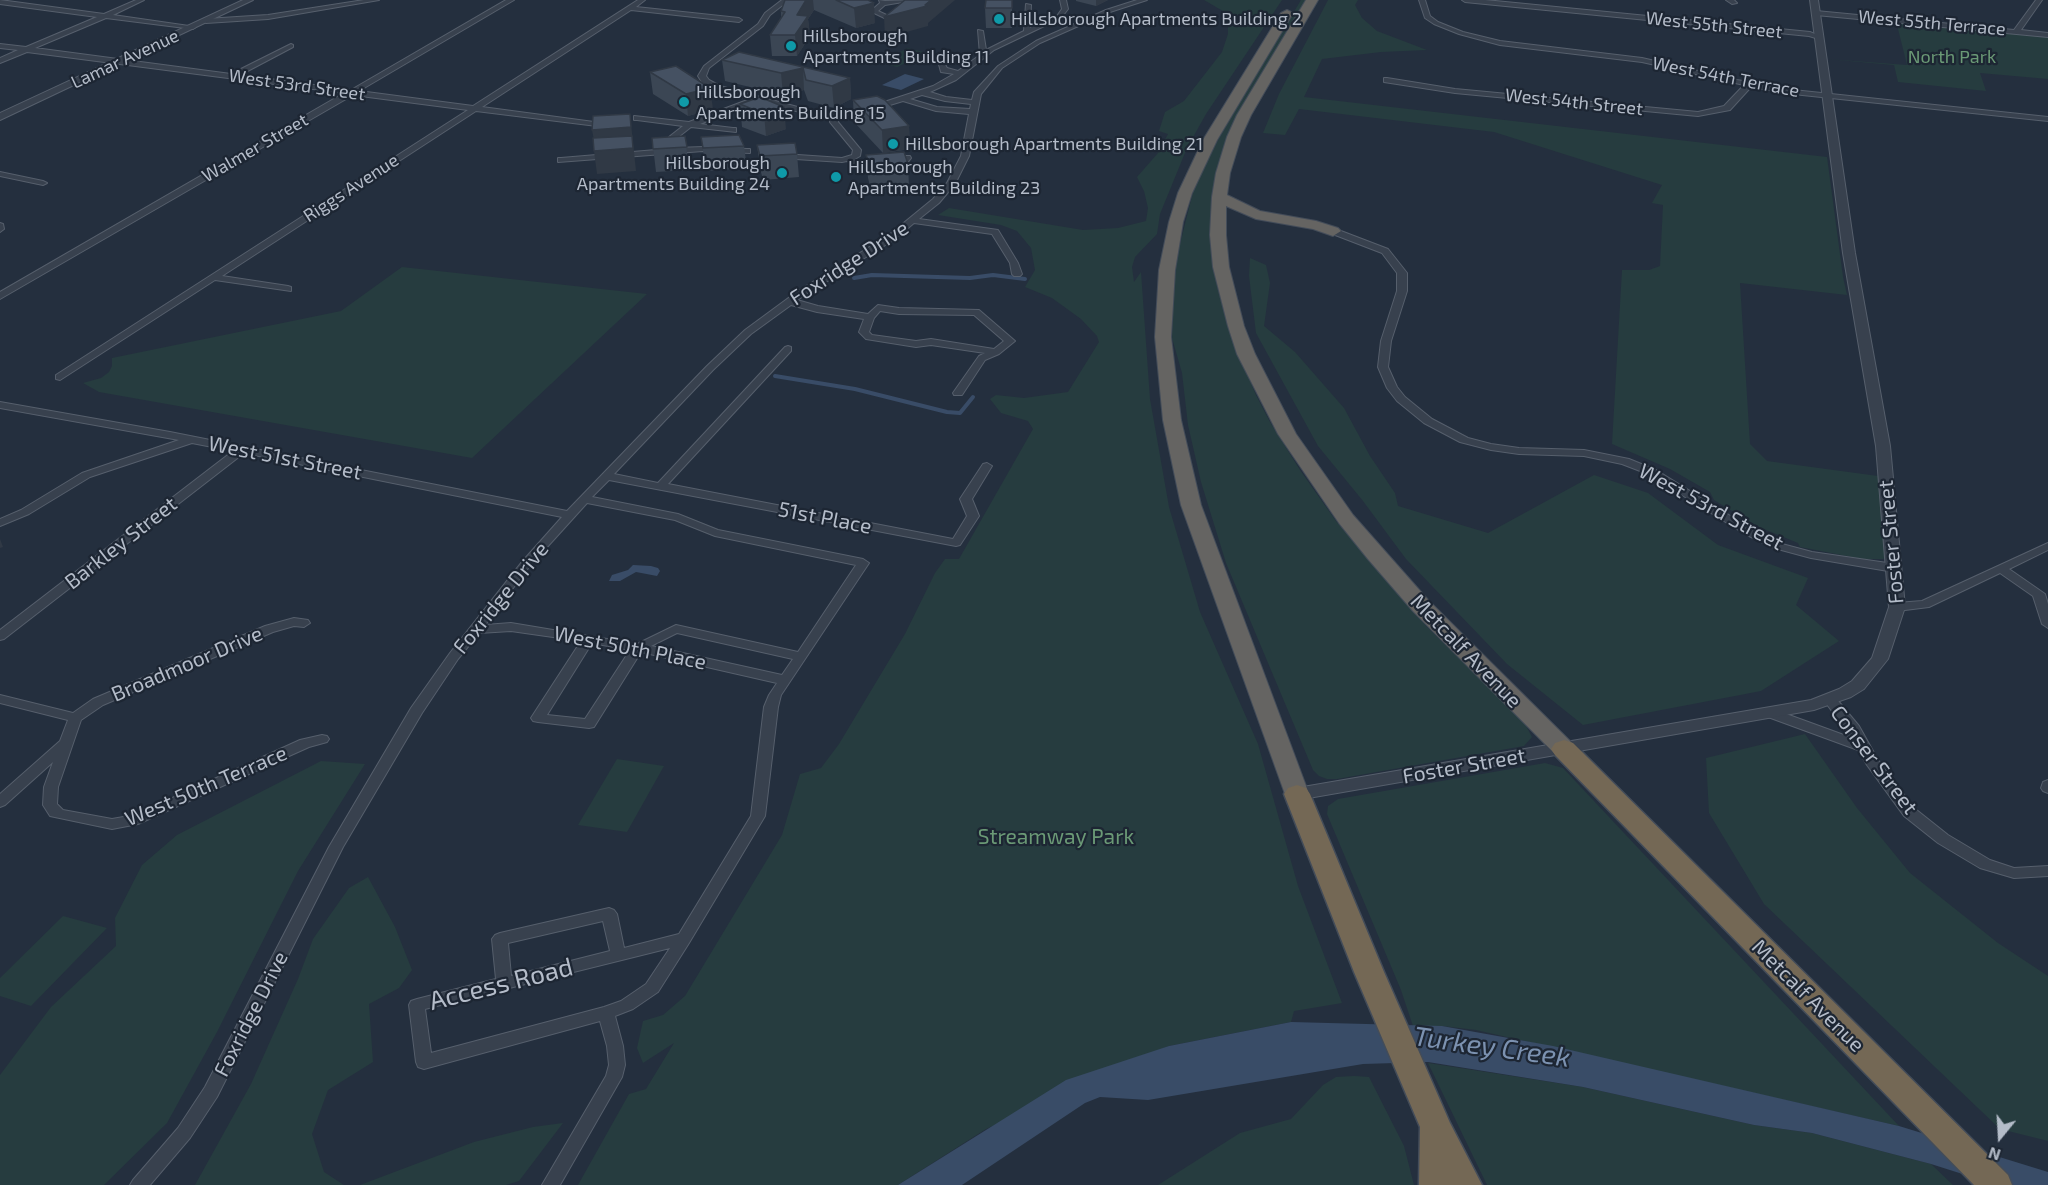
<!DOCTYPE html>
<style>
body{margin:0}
#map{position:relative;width:2048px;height:1185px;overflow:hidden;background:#242f3e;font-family:"Exo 2",sans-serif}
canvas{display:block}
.north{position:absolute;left:1970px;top:1107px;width:60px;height:60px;-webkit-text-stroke:4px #1d2633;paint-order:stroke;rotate:198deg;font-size:16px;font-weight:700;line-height:24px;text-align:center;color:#b4bcc9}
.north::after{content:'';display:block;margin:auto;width:21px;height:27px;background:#b4bcc9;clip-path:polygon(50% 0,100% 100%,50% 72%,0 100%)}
</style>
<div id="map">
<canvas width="2048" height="1185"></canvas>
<div class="north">N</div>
</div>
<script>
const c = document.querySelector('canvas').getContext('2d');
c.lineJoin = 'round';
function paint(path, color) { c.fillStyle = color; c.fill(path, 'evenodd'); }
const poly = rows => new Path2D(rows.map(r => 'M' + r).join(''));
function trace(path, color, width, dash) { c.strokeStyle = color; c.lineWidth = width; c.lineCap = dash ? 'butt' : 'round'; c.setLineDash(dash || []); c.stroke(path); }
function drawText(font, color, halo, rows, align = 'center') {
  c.font = font + ' "Exo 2",sans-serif'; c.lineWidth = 4.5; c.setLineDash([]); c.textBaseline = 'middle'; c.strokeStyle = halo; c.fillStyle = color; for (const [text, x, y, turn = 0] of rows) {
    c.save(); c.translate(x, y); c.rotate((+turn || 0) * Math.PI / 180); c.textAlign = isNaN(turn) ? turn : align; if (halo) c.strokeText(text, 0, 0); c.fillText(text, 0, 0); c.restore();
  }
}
paint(poly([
 [1204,0,1282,0,1206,114,1187,148,1160,214,1157,234,1135,257,1132,267,1134,282,1141,272,1150,399,1169,507,1200,612,1258,744,1298,886,1342,1003,1294,1011,1291,1022,1169,1046,986,1129,898,1185,578,1185,629,1094,646,1089,674,1043,643,1063,637,1048,643,1021,663,1015,685,996,782,835,800,774,821,768,839,744,905,634,935,573,945,559,959,559,1033,429,1028,421,1001,413,990,399,996,395,1024,398,1068,392,1099,342,1097,336,1081,319,1052,298,1025,287,1035,270,1031,248,1017,231,1001,225,938,215,949,208,1083,230,1118,228,1146,221,1148,208,1144,191,1137,177,1158,153,1168,134,1159,131,1165,112,1184,101,1222,52,1228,34,1228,14],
 [1301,0,1306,0,1237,120,1213,257,1217,286,1230,333,1256,395,1270,422,1300,470,1336,521,1426,626,1524,722,1532,737,1524,746,1337,779,1327,779,1319,776,1313,770,1226,563,1201,482,1188,425,1182,373,1172,338,1173,290,1178,252,1194,188,1220,136],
 [1328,0,1358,0,1355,5,1362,18,1377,31,1427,50,1381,52,1322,59,1304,97,1827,157,1843,277,1847,295,1740,283,1750,444,1767,461,1878,476,1888,555,1883,559,1862,559,1800,547,1798,543,1759,527,1714,500,1710,492,1670,469,1612,444,1622,270,1649,270,1660,266,1663,205,1652,203,1662,185,1494,132,1299,109,1285,135,1263,133,1279,94],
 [1896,21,2048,36,2048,79,1980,73,1986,91,1898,82,1894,65,1827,59,1907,65],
 [908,48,927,53,897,67,878,62],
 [1250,258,1266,265,1270,283,1264,326,1295,352,1344,408,1370,456,1395,493,1398,506,1488,533,1594,475,1648,493,1718,545,1808,578,1796,605,1839,641,1761,691,1583,725,1507,664,1406,559,1363,501,1318,446,1256,333,1249,276],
 [402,267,647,294,472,458,99,392,83,383,101,378,109,372,112,366,112,358,341,311],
 [1805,734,1857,808,1910,873,1998,943,2048,976,2048,1141,2000,1129,1764,904,1709,813,1706,758],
 [617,759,664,766,627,832,578,825],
 [321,761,365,764,298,871,217,1032,167,1123,104,1185,0,1185,0,1075,51,1007,116,946,115,918,142,865,177,835],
 [1545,763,1563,768,1899,1126,1476,1030,1442,1026,1413,1026,1401,990,1327,814,1328,806,1338,799],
 [368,877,395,927,412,970,399,988,369,1004,373,1062,328,1090,312,1134,324,1172,344,1185,195,1185,251,1084,298,979,313,939,349,888],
 [63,916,107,928,31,1006,0,996,0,978],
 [1428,1063,1583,1087,1754,1125,1812,1133,1931,1164,1953,1185,1487,1185],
 [1354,1076,1369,1077,1404,1146,1414,1185,1158,1185,1240,1133,1291,1119,1323,1085,1336,1077],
 [563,1123,519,1181,506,1185,360,1185,474,1142,533,1127]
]), '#263c3f');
paint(poly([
 [905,74,924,79,901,90,882,85],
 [633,565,651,566,658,568,660,571,657,576,636,572,620,581,609,581,612,575,628,570],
 [1291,1022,1442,1026,1553,1046,1899,1126,2048,1172,2048,1185,1997,1185,1931,1164,1812,1133,1754,1125,1583,1087,1428,1062,1363,1064,1148,1100,1100,1097,1085,1103,962,1185,898,1185,1066,1080,1169,1046]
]), '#394c67');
trace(poly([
 [854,278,872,275,970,278,993,275,1025,279],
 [775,376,855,389,947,412,960,413,973,397]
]), '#394c67', 4);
const minor = poly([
 [0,0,104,14,136,0,144,0,113,15,196,27,193,29,106,18,35,48,231,74,291,44,293,45,293,47,240,75,351,90,506,0,514,0,359,91,473,106,638,0,645,0,636,7,739,18,742,20,739,22,631,10,482,107,594,122,597,122,597,126,476,111,222,276,288,286,291,287,291,291,215,280,60,380,56,379,56,375,468,110,353,95,0,299,0,292,344,93,27,52,0,63,0,58,18,50,0,48,0,44,26,47,97,17,0,4,0,0],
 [364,0,379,0,268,19,206,23,203,21,206,19,268,15,364,0],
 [782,0,789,0,770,15,763,26,709,68,706,76,709,80,720,86,816,112,831,113,866,108,933,86,954,74,941,72,937,57,941,57,947,68,958,71,980,55,978,30,983,31,986,50,1024,31,1026,4,1031,5,1030,28,1057,16,1062,9,1060,0,1066,0,1068,9,1061,18,994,50,956,80,930,92,946,97,972,100,974,92,998,66,1036,41,1106,10,1137,0,1147,0,1110,12,1040,43,1002,68,981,94,969,156,955,184,939,203,919,219,998,230,1018,263,1022,274,1020,276,1014,276,1012,274,1010,263,992,234,914,223,895,239,797,300,818,306,868,314,878,305,899,308,979,310,1015,341,999,354,985,360,962,395,954,395,953,393,979,356,985,353,931,345,916,347,866,339,859,332,864,319,817,312,791,305,751,334,713,370,614,474,658,483,785,347,788,346,791,347,791,351,668,484,953,539,967,516,960,499,983,464,987,463,992,466,972,499,979,516,960,545,956,546,609,480,592,497,678,514,718,530,863,559,869,563,781,695,778,707,765,816,689,943,658,992,633,1009,615,1016,623,1046,625,1065,622,1077,560,1185,542,1185,606,1076,609,1065,607,1046,600,1021,424,1069,418,1067,416,1062,409,1005,411,1001,417,999,496,979,492,939,495,935,500,933,609,908,614,910,617,914,624,948,679,934,751,816,764,707,769,695,777,683,641,652,594,727,589,728,538,722,533,721,531,718,581,641,511,631,479,633,458,659,422,713,343,847,217,1097,190,1138,150,1185,130,1185,133,1180,178,1128,205,1087,329,847,411,708,450,653,521,563,562,517,244,453,4,639,0,640,0,630,233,451,192,443,90,477,29,514,0,526,0,519,21,510,82,473,179,440,0,408,0,402,170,432,567,511,707,366,745,330,798,291,889,235,933,199,947,183,961,156,969,114,936,111,903,101,867,112,839,116,838,122,861,150,860,156,855,159,870,165,892,166,896,165,904,156,910,156,911,158,902,169,869,169,847,161,842,162,780,158,779,156,783,154,842,158,852,155,853,150,830,122,831,117,816,116,756,101,700,124,733,128,736,128,736,132,691,127,677,138,676,148,703,147,747,149,750,149,750,153,703,151,558,162,558,158,561,158,668,149,669,137,683,126,637,120,634,120,634,116,689,122,750,99,714,90,703,84,698,76,704,66,758,24,765,13,782,0],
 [922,95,945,101,971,104,970,109,937,107,910,99,922,95],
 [880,311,899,314,974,315,1004,341,994,349,931,339,916,341,872,335,869,332,874,318,880,311],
 [587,503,675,520,715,536,856,565,798,652,676,625,637,644,511,623,485,625,529,567,587,503],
 [677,633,793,659,782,675,651,646,677,633],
 [592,643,630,650,585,719,547,715,592,643],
 [603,921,610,951,511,976,508,943,603,921],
 [670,948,646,984,621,1001,604,1007,431,1053,425,1009,670,948],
 [879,0,885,1,915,0,885,5,878,11,897,20,897,22,895,23,872,12,872,10,880,3,879,0],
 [1419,0,1425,0,1430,16,1438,22,1463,32,1500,41,1642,58,1737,80,1793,90,2048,117,2048,121,1793,94,1751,87,1730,110,1698,116,1455,93,1384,82,1384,78,1387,78,1455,89,1698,112,1724,106,1744,85,1642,62,1500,45,1459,34,1434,24,1425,18,1419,0],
 [1462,0,1485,0,1810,32,1822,37,1819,39,1809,36,1465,2,1462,0],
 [1726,0,1734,0,1737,3,1732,4,1726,0],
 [2036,0,2042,0,2021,30,2048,33,2048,37,1816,15,1813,13,1816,11,2014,30,2036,0],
 [0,172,43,181,47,183,43,185,0,176,0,172],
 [0,223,3,224,4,229,0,232,0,223],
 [1333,228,1388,249,1407,273,1407,291,1391,341,1388,367,1397,387,1405,397,1432,419,1468,438,1491,444,1519,448,1584,450,1629,459,1656,470,1753,530,1782,544,1812,552,1894,564,1900,568,1894,572,1811,558,1774,548,1745,534,1648,474,1622,464,1584,456,1519,454,1491,450,1460,442,1424,423,1397,401,1387,388,1378,367,1381,341,1397,291,1397,273,1382,253,1330,233,1330,229,1333,228],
 [2048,543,2048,550,2009,569,2045,594,2048,604,2048,628,2042,624,2033,596,2000,573,1929,607,1897,611,1891,607,1897,603,1922,601,2048,543],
 [294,618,308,620,310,623,304,627,294,626,273,632,103,705,81,720,58,787,57,804,63,810,112,819,135,815,300,740,322,735,327,736,329,739,327,742,309,747,138,824,112,829,50,816,43,805,44,787,53,762,5,805,0,807,0,794,60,741,68,720,0,703,0,695,73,713,93,699,265,626,294,618],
 [1829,695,1834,696,1859,726,1878,760,1914,808,1948,835,1990,860,2014,868,2048,866,2048,876,2014,878,1980,868,1938,843,1904,816,1867,765,1858,750,1768,717,1766,714,1773,710,1778,711,1852,738,1823,699,1829,695],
 [2048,780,2048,793,2043,791,2041,788,2043,782,2048,780]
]);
const tertiary = poly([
 [243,0,253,0,0,120,0,113,243,0],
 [1810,0,1818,0,1855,253,1890,446,1905,607,1888,659,1864,689,1851,697,1814,710,1297,800,1291,798,1288,794,1291,790,1297,788,1811,700,1839,689,1852,681,1872,658,1889,607,1876,446,1843,253,1810,0]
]);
const trunk = poly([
 [1306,0,1318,0,1251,115,1241,137,1230,173,1227,195,1260,211,1316,221,1338,228,1341,231,1333,236,1313,229,1256,219,1226,206,1226,235,1229,267,1244,326,1255,354,1296,434,1353,515,1429,601,1572,743,1576,749,1572,755,1564,757,1556,755,1413,611,1368,559,1339,523,1278,434,1237,354,1228,326,1213,267,1210,235,1212,197,1216,173,1227,137,1237,115,1306,0],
 [1287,10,1293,13,1217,140,1192,193,1183,222,1175,270,1171,337,1181,420,1201,505,1309,794,1306,800,1297,802,1288,800,1285,794,1181,505,1163,420,1155,337,1159,270,1169,222,1178,193,1203,140,1281,13,1287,10]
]);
const motorway = poly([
 [1564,740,1573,743,2008,1175,2012,1185,1974,1185,1555,755,1551,749,1555,743,1564,740],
 [1297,785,1306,788,1310,794,1384,972,1450,1123,1482,1185,1419,1185,1420,1127,1354,972,1284,794,1288,788,1297,785]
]);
trace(minor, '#565f6c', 2);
trace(tertiary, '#565f6c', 2);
trace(trunk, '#434c59', 2);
trace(motorway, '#434c59', 3);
paint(minor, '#38414e');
paint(tertiary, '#38414e');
paint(trunk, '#656462');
paint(motorway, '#746855');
paint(poly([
 [785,0,868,0,875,23,856,28,814,10,808,19,810,36,797,56,772,56,770,35,781,18,781,11],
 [1012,0,1012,28,986,28,985,8],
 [1076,0,1108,0,1096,6,1076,1],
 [739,52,850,78,851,99,834,108,808,101,804,90,783,95,725,81,722,60],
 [650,72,713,109,688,116,653,94],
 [760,97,786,129,766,136,742,127,740,104],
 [853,100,909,126,910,149,883,153,854,122],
 [685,136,689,170,656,172,652,138],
 [701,137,744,146,747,168,706,171],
 [757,145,797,154,799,177,763,180,760,168],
 [866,155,908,164,909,187,871,190,868,178]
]), '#3b4654');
paint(poly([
 [806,0,813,0,814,10,808,19,810,36,797,56,795,35,797,15],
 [931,0,955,0,928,23,928,26,885,38,884,17],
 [1096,0,1108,0,1096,6],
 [874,3,875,23,856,28,854,8],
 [803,68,804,90,783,95,781,73],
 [850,78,851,99,834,108,832,86],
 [710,88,713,109,688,116,686,94],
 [784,107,786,129,766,136,764,114],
 [630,114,636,171,597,174,594,151,596,150,592,130],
 [909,126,910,149,883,153,882,130],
 [0,539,3,547,0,548]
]), '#303945');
const building = poly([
 [785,0,806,0,797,15,808,16,795,35,770,35,785,12,781,11,785,0],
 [836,0,868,0,874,3,854,8,836,0],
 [905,0,931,0,925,5,927,6,884,17,905,0],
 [986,0,1012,0,1012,8,985,8,986,0],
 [739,52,850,78,832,86,806,80,803,68,781,73,722,60,739,52],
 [676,66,710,88,686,94,650,72,676,66],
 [877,96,885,100,909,126,882,130,853,100,877,96],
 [760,97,784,107,764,114,740,104,760,97],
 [630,114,631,127,592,130,593,116,630,114],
 [739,135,744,146,703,148,701,137,739,135],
 [632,136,633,148,594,151,593,138,632,136],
 [685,136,687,147,653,149,652,138,685,136],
 [795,143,797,154,760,156,757,145,795,143],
 [904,152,908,164,870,166,866,155,904,152]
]);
paint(building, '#455162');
trace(building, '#303945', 1.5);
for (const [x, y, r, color] of [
 [999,19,6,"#0f9aa8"],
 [791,46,6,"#0f9aa8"],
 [684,102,6,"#0f9aa8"],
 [893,144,6,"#0f9aa8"],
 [782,173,6,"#0f9aa8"],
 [836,177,6,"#0f9aa8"]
]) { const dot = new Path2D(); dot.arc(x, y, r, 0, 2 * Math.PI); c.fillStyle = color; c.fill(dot); trace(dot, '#1d2633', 2); }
drawText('18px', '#b4bcc9', '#1d2633', [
 ["Hillsborough Apartments Building 2",1011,19],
 ["Hillsborough",803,36],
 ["Apartments Building 11",803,57],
 ["Hillsborough",696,92],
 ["Apartments Building 15",696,113],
 ["Hillsborough Apartments Building 21",905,144],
 ["Hillsborough",770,163,"right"],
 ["Apartments Building 24",770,184,"right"],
 ["Hillsborough",848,167],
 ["Apartments Building 23",848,188]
], 'left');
drawText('18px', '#b4bcc9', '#1d2633', [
 ["West 55th Terrace",1932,23,5],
 ["West 55th Street",1714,25,6],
 ["Lamar Avenue",125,59,-25],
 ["West 54th Terrace",1726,77,11],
 ["West 53rd Street",297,85,8],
 ["West 54th Street",1574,102,6],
 ["Walmer Street",255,148,-30],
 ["Riggs Avenue",351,188,-33]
]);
drawText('18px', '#6b9a76', '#1d2633', [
 ["North Park",1952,57]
]);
drawText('21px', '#b4bcc9', '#1d2633', [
 ["Foxridge Drive",849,263,-33],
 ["West 51st Street",285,458,11],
 ["West 53rd Street",1711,507,28],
 ["51st Place",825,518,11],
 ["Foster Street",1891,542,-95],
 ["Barkley Street",121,543,-38],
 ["Foxridge Drive",501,598,-51],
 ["West 50th Place",630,648,11],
 ["Metcalf Avenue",1466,651,46],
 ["Broadmoor Drive",187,664,-23],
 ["Conser Street",1874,760,53],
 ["Foster Street",1464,766,-10],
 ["West 50th Terrace",206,786,-23],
 ["Metcalf Avenue",1808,996,45],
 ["Foxridge Drive",251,1014,-63]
]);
drawText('21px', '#6b9a76', '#1d2633', [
 ["Streamway Park",1056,837]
]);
drawText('26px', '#b4bcc9', '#1d2633', [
 ["Access Road",501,984,-14]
]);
drawText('italic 27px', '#7c92b1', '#1d2633', [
 ["Turkey Creek",1492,1047,8]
]);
</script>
